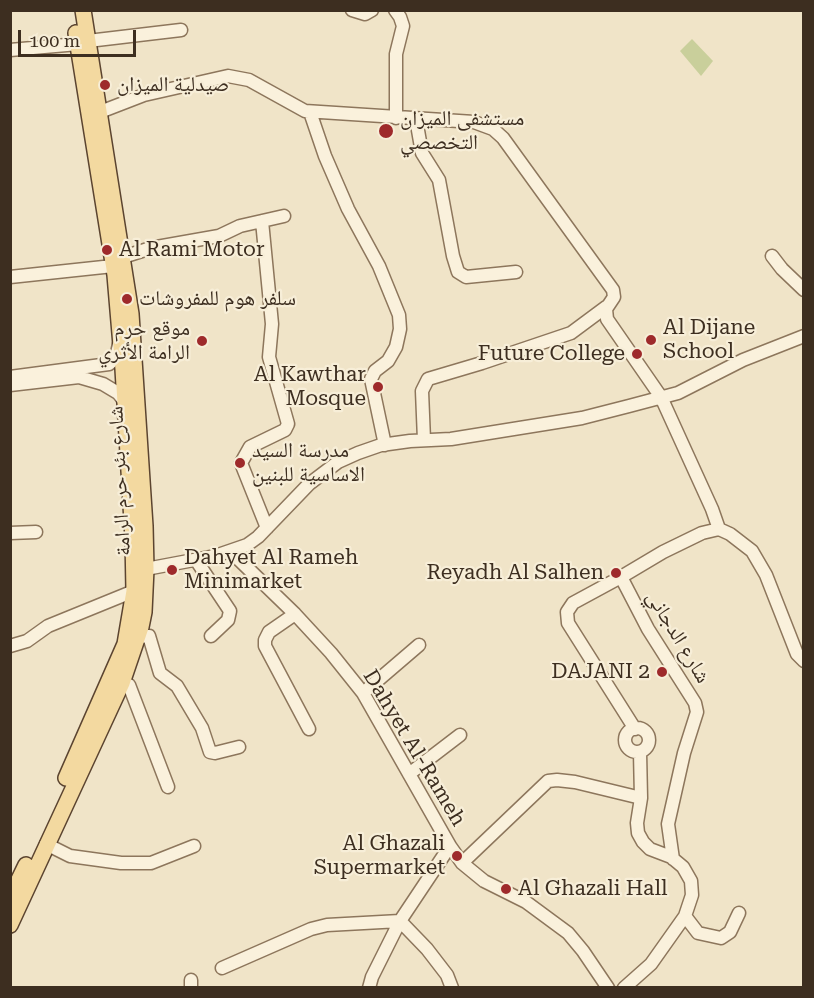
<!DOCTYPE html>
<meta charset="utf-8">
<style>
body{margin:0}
#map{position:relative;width:814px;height:998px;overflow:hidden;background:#f0e4c8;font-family:"Roboto Serif",serif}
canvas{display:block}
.frame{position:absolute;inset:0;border:12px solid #3d2e20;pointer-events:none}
.scale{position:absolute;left:18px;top:30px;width:118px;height:27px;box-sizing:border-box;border:3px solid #3d2e20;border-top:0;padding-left:8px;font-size:18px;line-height:21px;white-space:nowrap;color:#3d2e20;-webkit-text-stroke:4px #f7eed8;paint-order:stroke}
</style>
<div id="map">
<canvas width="814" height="998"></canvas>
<div class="frame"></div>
<div class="scale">100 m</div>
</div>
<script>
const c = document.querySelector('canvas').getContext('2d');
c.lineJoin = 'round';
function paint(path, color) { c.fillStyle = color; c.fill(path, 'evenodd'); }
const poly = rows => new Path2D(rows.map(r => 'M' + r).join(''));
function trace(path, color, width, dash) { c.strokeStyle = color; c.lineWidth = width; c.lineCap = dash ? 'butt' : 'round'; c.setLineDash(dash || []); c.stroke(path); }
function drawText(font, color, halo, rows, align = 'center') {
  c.font = font + ' "Roboto Serif","Noto Naskh Arabic",serif'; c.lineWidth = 4.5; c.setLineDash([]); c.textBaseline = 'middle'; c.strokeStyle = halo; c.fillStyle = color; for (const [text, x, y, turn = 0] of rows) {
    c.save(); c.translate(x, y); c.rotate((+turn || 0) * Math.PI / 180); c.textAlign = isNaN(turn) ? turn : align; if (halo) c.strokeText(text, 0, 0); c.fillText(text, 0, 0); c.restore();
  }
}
paint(poly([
 [692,39,713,61,701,76,680,51]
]), '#c9cf9b');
const minor = poly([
 [352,10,365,14,372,10],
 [395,10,400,17,403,26,396,54,396,118],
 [88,41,181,30],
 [10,50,78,44],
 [100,112,144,95,228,76,249,80,305,111,474,122,493,129,503,138,613,290,614,297,606,309,607,319,661,397,712,509,719,529],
 [310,112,325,156,348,209,379,266,399,315,400,329,396,347,388,361,375,371,371,379,385,445],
 [416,119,422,153,439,180,453,256,458,272,466,277,516,272],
 [262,221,272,324,269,357,288,424,285,430,250,447,241,463,267,528],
 [772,256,782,269,804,290],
 [123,257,151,248,219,236,240,226,284,216],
 [10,277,113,266],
 [10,377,109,364,116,358,119,344],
 [10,385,79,377,103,384,118,393,125,402],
 [424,440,422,391,428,379,482,363,571,333,606,307],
 [10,533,36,532],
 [231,552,295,614,331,653,363,693,450,846,400,921,372,977,369,988],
 [196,560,230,611,228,620,211,636],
 [146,569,215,556,247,545,258,537,309,484,338,462,358,453,381,445,410,441,451,439,582,418,629,406,678,393,743,360,804,336],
 [621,577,648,629,695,703,697,712,684,753,668,824,673,859],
 [295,614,269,632,265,640,265,646,309,729],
 [137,637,149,636,160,673,177,686,202,728,210,752,215,753,239,747],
 [10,646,27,641,48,626,134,591],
 [122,683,129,685,168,787],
 [363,693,419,645],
 '625 740a12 12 0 1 1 24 0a12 12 0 1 1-24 0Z',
 [635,729,568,623,567,612,573,603,621,577,663,552,702,533,719,529,730,534,752,551,766,575,797,654,804,661],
 [409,774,460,735],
 [46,844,70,856,121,863,151,863,194,846],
 [450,846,462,863,484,881,526,902,568,933,583,951,608,988],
 [462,863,548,781,557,780,575,782,641,798],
 [685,916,698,933,721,938,730,932,739,913],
 [222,968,311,929,327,925,400,921,427,949,447,975,452,988],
 [191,980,191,988],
 [624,988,651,964,685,916,692,895,691,881,683,867,671,857,650,849,643,842,638,833,637,823,641,798,640,752]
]);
const major = poly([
 [66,778,125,644,134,591,133,539,123,369,115,275,76,33],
 [10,898,26,865],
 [10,925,122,683,141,627,144,612,146,569,145,526,131,314,83,10]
]);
trace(minor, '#8d765c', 15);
trace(major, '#5b4430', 18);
trace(minor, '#faf1dc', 12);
trace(major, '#f3d9a0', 15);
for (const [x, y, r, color] of [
 [105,85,6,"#9e2a2b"],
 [386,131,8,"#9e2a2b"],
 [107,250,6,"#9e2a2b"],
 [127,299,6,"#9e2a2b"],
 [651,340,6,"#9e2a2b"],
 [202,341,6,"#9e2a2b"],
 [637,354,6,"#9e2a2b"],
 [378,387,6,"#9e2a2b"],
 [240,463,6,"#9e2a2b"],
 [172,570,6,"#9e2a2b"],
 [616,573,6,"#9e2a2b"],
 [662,672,6,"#9e2a2b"],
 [457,856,6,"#9e2a2b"],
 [506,889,6,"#9e2a2b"]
]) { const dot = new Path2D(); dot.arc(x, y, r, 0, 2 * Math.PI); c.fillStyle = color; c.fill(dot); trace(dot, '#f7eed8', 2); }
drawText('21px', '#3d2e20', '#f7eed8', [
 ["صيدلية الميزان",117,85],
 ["مستشفى الميزان",400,119],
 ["التخصصي",400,143],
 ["Al Rami Motor",119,250],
 ["سلفر هوم للمفروشات",139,299],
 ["Al Dijane",663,328],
 ["School",663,352],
 ["موقع حرم",190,329,"right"],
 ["الرامة الأثري",190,353,"right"],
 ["Future College",625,354,"right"],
 ["Al Kawthar",366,375,"right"],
 ["Mosque",366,399,"right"],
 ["مدرسة السيد",252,451],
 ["الاساسية للبنين",252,475],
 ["Dahyet Al Rameh",184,558],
 ["Minimarket",184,582],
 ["Reyadh Al Salhen",604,573,"right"],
 ["DAJANI 2",650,672,"right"],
 ["Al Ghazali",445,844,"right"],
 ["Supermarket",445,868,"right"],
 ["Al Ghazali Hall",518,889]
], 'left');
drawText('21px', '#3d2e20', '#f7eed8', [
 ["شارع بئر حرم الرامة",120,481,-93],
 ["شارع الدجاني",678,637,59],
 ["Dahyet Al-Rameh",414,748,59]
]);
</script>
